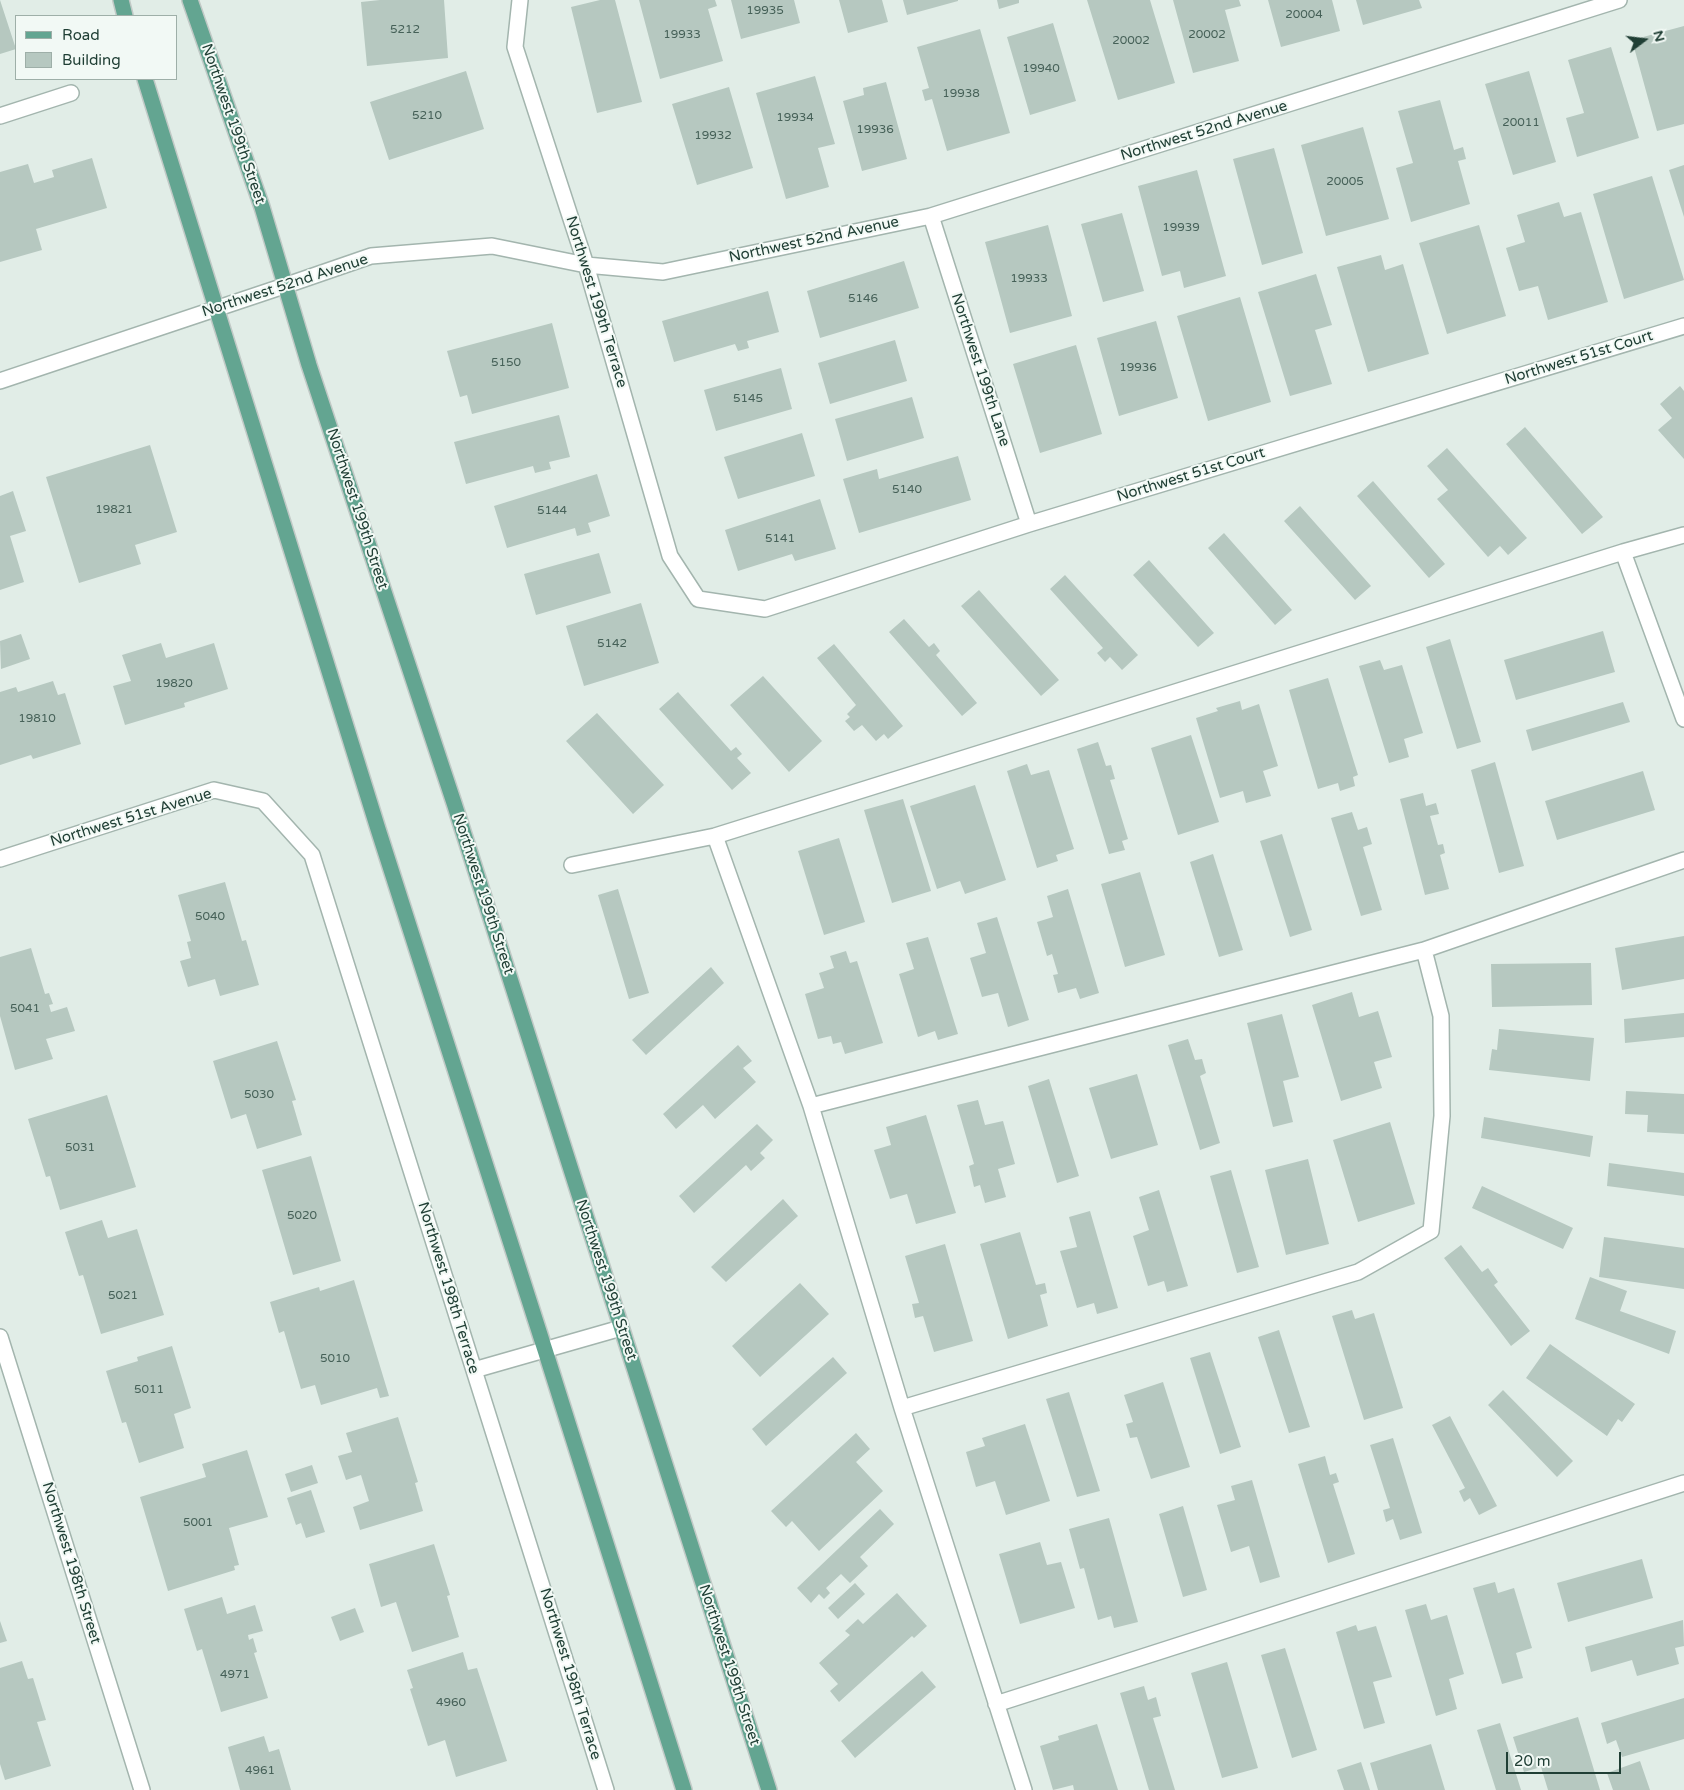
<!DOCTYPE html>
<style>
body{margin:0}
#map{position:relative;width:1684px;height:1790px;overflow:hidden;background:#e1ede7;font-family:"Varela Round",sans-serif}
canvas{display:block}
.legend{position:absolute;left:15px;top:15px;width:162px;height:65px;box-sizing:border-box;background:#f2f9f5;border:1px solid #9eafa8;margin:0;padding:6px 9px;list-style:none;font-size:15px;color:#203f35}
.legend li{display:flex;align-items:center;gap:10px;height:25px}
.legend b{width:25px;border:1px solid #9eafa8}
.north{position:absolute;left:1619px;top:15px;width:50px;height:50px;-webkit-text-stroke:4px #f2f9f5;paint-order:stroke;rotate:75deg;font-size:14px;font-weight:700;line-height:20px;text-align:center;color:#203f35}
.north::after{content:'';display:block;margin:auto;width:18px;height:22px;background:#203f35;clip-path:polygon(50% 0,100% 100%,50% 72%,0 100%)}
.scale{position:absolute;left:1506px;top:1752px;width:115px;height:22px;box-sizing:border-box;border:2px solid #203f35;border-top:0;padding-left:6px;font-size:15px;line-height:18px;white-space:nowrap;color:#203f35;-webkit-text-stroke:4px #f2f9f5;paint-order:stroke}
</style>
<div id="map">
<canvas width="1684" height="1790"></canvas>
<ul class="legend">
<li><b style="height:6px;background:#63a591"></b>Road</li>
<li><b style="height:14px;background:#b6c8c0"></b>Building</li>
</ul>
<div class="north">N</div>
<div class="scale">20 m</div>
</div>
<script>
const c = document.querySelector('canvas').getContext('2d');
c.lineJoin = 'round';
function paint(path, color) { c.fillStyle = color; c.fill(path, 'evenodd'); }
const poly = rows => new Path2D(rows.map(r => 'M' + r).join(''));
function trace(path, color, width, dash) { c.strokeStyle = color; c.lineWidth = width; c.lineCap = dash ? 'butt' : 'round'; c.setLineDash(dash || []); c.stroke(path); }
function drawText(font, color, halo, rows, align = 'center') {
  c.font = font + ' "Varela Round",sans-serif'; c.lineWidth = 4; c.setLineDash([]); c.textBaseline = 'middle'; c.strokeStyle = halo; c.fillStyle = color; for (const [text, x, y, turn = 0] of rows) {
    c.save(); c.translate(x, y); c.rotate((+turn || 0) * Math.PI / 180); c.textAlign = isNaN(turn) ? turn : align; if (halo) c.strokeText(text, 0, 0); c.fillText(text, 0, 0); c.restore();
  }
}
paint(poly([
 [0,0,16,49,0,54],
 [380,0,444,0,448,58,367,66,361,2],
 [600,0,615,0,642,102,597,113,571,7],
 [639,0,715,0,717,6,708,9,723,61,660,79],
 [731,0,794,0,800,23,741,39],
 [839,0,882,0,888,22,848,33],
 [903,0,958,0,958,1,907,15],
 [997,0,1019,0,1019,3,999,9],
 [1087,0,1150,0,1175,83,1118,100],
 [1173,0,1239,0,1241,6,1225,10,1239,61,1193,73],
 [1268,0,1332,0,1340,31,1281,47],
 [1356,0,1419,0,1422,8,1363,25],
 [1053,23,1076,101,1030,115,1007,37],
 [1684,26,1684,124,1657,131,1632,40],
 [980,29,1010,133,947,151,932,99,925,101,922,90,929,88,917,47],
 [1611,47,1639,138,1577,157,1566,118,1584,113,1568,60],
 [466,71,484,129,389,160,370,102],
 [1529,71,1556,162,1513,175,1485,84],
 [815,76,835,144,818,148,829,187,786,199,756,93],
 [886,82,907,159,862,171,843,101,864,95,863,88],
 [729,87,753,168,697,185,672,104],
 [1440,100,1454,150,1463,147,1466,159,1458,161,1470,204,1411,222,1396,168,1413,163,1398,111],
 [1363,127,1389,219,1326,236,1301,145],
 [1274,148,1303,253,1262,265,1233,159],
 [92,158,107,208,36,229,42,250,0,262,0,172,28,164,34,183,54,177,52,170],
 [1684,165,1684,217,1669,170],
 [1197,170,1226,276,1184,288,1180,271,1162,276,1138,186],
 [1652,176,1684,280,1624,299,1593,194],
 [1559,202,1564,217,1581,212,1608,302,1548,320,1538,286,1519,291,1506,248,1525,242,1517,215],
 [1122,213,1144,291,1103,302,1081,224],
 [1048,225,1072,316,1010,333,985,242],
 [1479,225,1506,316,1447,334,1419,243],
 [1381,255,1385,270,1403,264,1429,354,1368,372,1337,267],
 [904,261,919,308,820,338,807,291],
 [1316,274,1332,325,1315,330,1332,384,1290,396,1258,292],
 [768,291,779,332,747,341,749,348,738,351,735,344,674,362,662,321],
 [1240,297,1271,402,1208,421,1177,316],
 [1156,321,1178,398,1119,416,1097,338],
 [552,323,569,388,472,414,467,395,460,397,447,351],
 [895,340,907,381,830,404,818,363],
 [1076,345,1102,434,1040,453,1013,364],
 [781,368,792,409,716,431,704,390],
 [1680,386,1684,391,1684,459,1658,430,1672,418,1660,404],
 [912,397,924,438,847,461,835,419],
 [559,415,570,457,549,462,551,469,535,473,533,466,466,484,454,442],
 [1525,427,1603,517,1582,534,1506,444],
 [802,433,815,476,738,499,724,457],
 [150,445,177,532,135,545,141,564,79,583,46,477],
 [1447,448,1527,538,1508,555,1500,546,1488,557,1437,499,1448,490,1427,466],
 [958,456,971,500,859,533,843,479,877,469,879,479],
 [597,474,610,516,588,523,591,532,577,536,575,528,507,548,494,506],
 [1373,481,1445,564,1429,578,1357,496],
 [13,491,26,531,10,536,24,582,0,590,0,496],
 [820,499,836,549,795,561,792,554,738,571,725,530],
 [1300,506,1371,586,1355,600,1284,521],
 [1224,533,1292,610,1275,625,1208,548],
 [599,553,611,593,536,615,524,574],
 [1149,560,1214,633,1198,647,1133,575],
 [1065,575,1138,655,1122,670,1110,657,1105,662,1097,653,1103,648,1050,589],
 [979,590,1059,680,1041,696,961,606],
 [641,603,659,663,584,686,566,626],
 [904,619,929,647,934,643,940,651,936,655,977,703,962,716,889,632],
 [1603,631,1615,672,1516,700,1504,660],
 [21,634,30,659,1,669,0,641],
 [1450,639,1481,742,1457,749,1426,647],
 [161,643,166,658,214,643,228,689,184,703,185,707,125,725,113,686,131,681,122,655],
 [834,644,903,726,888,739,884,734,876,741,862,725,854,731,845,721,850,717,847,714,856,705,817,658],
 [1380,660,1384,670,1402,665,1423,733,1404,739,1409,757,1389,763,1359,666],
 [763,676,822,741,789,772,730,705],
 [1328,678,1358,775,1353,777,1355,786,1340,791,1338,783,1318,789,1289,690],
 [53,681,58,695,65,693,81,744,33,759,31,755,0,765,0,692,16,687,18,692],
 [678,692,731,751,736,747,742,754,737,758,751,773,732,790,659,709],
 [1240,701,1242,710,1259,704,1278,766,1263,771,1271,796,1246,803,1243,791,1220,798,1196,718,1218,711,1216,708],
 [1623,702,1630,722,1532,751,1526,730],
 [597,713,664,785,633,814,566,741],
 [1191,735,1219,822,1178,835,1151,748],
 [1098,742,1106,766,1111,765,1115,779,1110,780,1128,839,1122,841,1125,850,1109,854,1077,749],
 [1495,762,1524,866,1499,873,1471,770],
 [1027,764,1031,775,1049,770,1074,849,1056,855,1058,861,1037,868,1007,771],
 [1643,771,1655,810,1557,840,1545,801],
 [975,785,1006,880,965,894,960,881,937,889,910,806],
 [1423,793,1426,806,1436,803,1439,814,1430,816,1438,845,1443,844,1445,853,1440,855,1449,889,1425,895,1400,799],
 [903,799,931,891,892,903,864,810],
 [1352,812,1358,830,1367,827,1372,844,1363,847,1382,910,1361,916,1331,818],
 [1282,834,1312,930,1290,937,1260,841],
 [839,838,865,922,824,935,798,851],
 [1213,854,1243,950,1219,957,1190,862],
 [1140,872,1165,955,1125,967,1101,884],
 [225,882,242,941,246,940,259,985,220,996,215,979,188,987,180,961,191,958,187,942,191,941,178,895],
 [618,889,649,993,629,999,598,895],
 [1068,889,1099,993,1080,999,1076,988,1058,993,1053,975,1058,974,1052,954,1047,956,1037,922,1053,917,1047,896],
 [997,917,1029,1020,1008,1027,998,993,982,997,970,958,986,953,977,923],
 [1684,936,1684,979,1622,990,1615,948],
 [928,937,958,1034,938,1040,935,1031,918,1037,899,974,914,969,906,943],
 [31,948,45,994,49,993,53,1004,49,1005,51,1012,67,1007,75,1031,46,1039,53,1059,15,1070,0,1016,0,957],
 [846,951,850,963,857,961,883,1043,845,1054,841,1042,833,1044,831,1036,818,1039,805,994,824,988,819,973,834,968,830,956],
 [1591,963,1592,1005,1492,1007,1491,964],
 [711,967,724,983,646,1055,632,1040],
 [1352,992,1359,1017,1378,1011,1392,1057,1374,1062,1382,1088,1341,1101,1312,1005],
 [1684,1013,1684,1037,1625,1043,1624,1019],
 [1282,1014,1299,1077,1283,1081,1293,1122,1273,1127,1247,1023],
 [1499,1029,1594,1038,1590,1081,1489,1070,1492,1049,1497,1050],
 [1188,1039,1195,1060,1202,1059,1206,1073,1200,1076,1220,1143,1200,1150,1168,1045],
 [277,1041,296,1100,292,1101,302,1135,257,1149,246,1114,231,1119,213,1061],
 [738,1045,752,1061,743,1068,756,1082,715,1119,703,1105,676,1129,663,1114],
 [1137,1074,1158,1145,1111,1159,1089,1088],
 [1049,1079,1079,1176,1057,1183,1028,1086],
 [1626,1091,1684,1094,1684,1134,1647,1132,1648,1115,1625,1114],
 [107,1095,136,1187,60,1210,50,1176,46,1177,28,1119],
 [978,1100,985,1125,1003,1121,1015,1164,998,1169,1006,1197,985,1203,980,1185,974,1187,969,1166,974,1164,957,1105],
 [926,1115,956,1213,916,1224,907,1194,890,1199,874,1150,891,1145,886,1127],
 [1484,1117,1593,1136,1590,1157,1481,1138],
 [1390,1122,1415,1204,1358,1222,1333,1140],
 [757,1124,773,1140,760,1153,765,1158,751,1171,746,1165,694,1213,679,1196],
 [311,1156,341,1261,293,1275,262,1170],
 [1308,1159,1329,1244,1286,1255,1265,1170],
 [1609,1163,1684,1173,1684,1196,1607,1186],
 [1231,1170,1259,1267,1237,1273,1210,1176],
 [1482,1186,1573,1228,1563,1249,1472,1208],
 [1159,1190,1188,1286,1167,1292,1164,1281,1148,1286,1133,1236,1149,1230,1139,1197],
 [783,1199,798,1216,726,1282,711,1267],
 [1090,1211,1118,1308,1097,1314,1094,1303,1077,1308,1060,1251,1077,1247,1069,1217],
 [102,1220,108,1238,137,1229,164,1315,101,1334,83,1275,79,1276,65,1232],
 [1020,1232,1036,1285,1045,1283,1047,1293,1040,1295,1048,1326,1008,1339,980,1244],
 [1604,1237,1684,1248,1684,1289,1599,1277],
 [945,1244,973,1341,934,1352,923,1316,915,1318,912,1304,919,1303,905,1256],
 [1461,1245,1482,1272,1488,1268,1498,1282,1494,1285,1530,1331,1511,1346,1444,1258],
 [1590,1277,1627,1291,1620,1311,1676,1331,1669,1354,1575,1319],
 [354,1280,389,1396,380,1398,377,1388,321,1405,315,1385,301,1389,284,1331,279,1333,270,1302,319,1287,320,1291],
 [800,1283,829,1314,760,1377,732,1346],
 [1352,1310,1355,1319,1374,1313,1403,1408,1364,1420,1332,1316],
 [1279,1330,1310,1427,1289,1433,1258,1337],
 [1550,1344,1635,1404,1622,1422,1618,1419,1607,1436,1526,1378],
 [172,1346,191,1408,174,1414,184,1448,139,1463,126,1422,122,1423,106,1371,138,1361,137,1357],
 [1210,1352,1241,1447,1220,1454,1190,1358],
 [833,1357,847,1373,766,1446,752,1429],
 [1163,1382,1190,1467,1151,1479,1137,1437,1130,1438,1126,1424,1133,1422,1124,1395],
 [1503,1390,1573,1461,1557,1477,1488,1405],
 [1069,1392,1100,1491,1077,1497,1046,1399],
 [1450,1416,1497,1506,1479,1515,1470,1498,1464,1502,1459,1491,1465,1488,1432,1425],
 [398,1417,418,1482,415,1483,423,1511,360,1530,353,1507,369,1501,361,1475,346,1480,338,1456,352,1452,346,1433],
 [1025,1424,1050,1501,1006,1515,995,1481,976,1487,966,1452,985,1446,982,1438],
 [856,1433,870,1449,856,1462,883,1491,819,1551,792,1521,786,1527,771,1511],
 [1393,1438,1422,1533,1400,1540,1393,1519,1386,1522,1383,1510,1390,1508,1370,1445],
 [247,1450,268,1517,229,1528,239,1565,234,1566,235,1570,168,1591,140,1497,206,1477,202,1464],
 [1325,1456,1330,1475,1336,1473,1339,1482,1333,1484,1355,1554,1328,1563,1298,1464],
 [312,1465,318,1483,291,1492,285,1474],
 [1252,1480,1280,1577,1260,1583,1249,1546,1231,1552,1217,1505,1235,1500,1231,1486],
 [311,1490,325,1532,306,1538,301,1523,296,1525,287,1498],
 [1183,1506,1207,1590,1183,1597,1159,1514],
 [880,1509,894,1524,860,1557,868,1566,850,1583,841,1574,826,1588,830,1593,824,1599,819,1594,811,1603,797,1588],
 [1109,1518,1138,1622,1114,1628,1111,1616,1098,1620,1084,1568,1080,1569,1069,1529],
 [1040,1542,1047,1565,1061,1562,1075,1608,1020,1624,999,1554],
 [434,1544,450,1595,447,1596,459,1637,412,1652,396,1602,381,1607,369,1564],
 [1642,1559,1653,1598,1568,1622,1557,1583],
 [1495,1582,1498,1593,1514,1588,1532,1648,1516,1653,1523,1678,1502,1684,1473,1588],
 [855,1583,865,1594,838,1619,828,1608],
 [897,1593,927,1626,914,1638,912,1636,839,1702,830,1691,838,1684,819,1663,850,1635,845,1631,858,1619,863,1624],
 [222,1597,227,1614,255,1605,263,1631,248,1635,249,1640,253,1638,257,1652,254,1653,268,1698,221,1712,202,1649,197,1651,184,1609],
 [1426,1604,1431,1620,1447,1615,1464,1674,1449,1679,1457,1709,1436,1716,1405,1610],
 [355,1608,364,1632,340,1641,331,1617],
 [1683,1620,1684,1646,1675,1648,1679,1664,1637,1676,1632,1660,1591,1672,1585,1647],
 [0,1621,7,1641,0,1643],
 [1356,1625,1358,1631,1376,1626,1392,1677,1373,1682,1385,1723,1364,1729,1336,1632],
 [1285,1648,1317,1750,1292,1758,1261,1655],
 [463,1652,468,1670,477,1668,507,1761,456,1777,445,1740,428,1746,410,1689,413,1688,407,1670],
 [22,1661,28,1679,33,1678,46,1720,37,1722,51,1766,5,1780,0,1764,0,1668],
 [1227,1662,1258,1768,1222,1778,1191,1673],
 [922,1671,936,1687,855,1758,841,1741],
 [1144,1686,1148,1700,1156,1697,1161,1716,1153,1718,1175,1790,1149,1790,1120,1693],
 [1684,1698,1684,1739,1622,1757,1616,1740,1607,1744,1601,1723],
 [1578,1717,1600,1790,1548,1790,1541,1767,1524,1772,1513,1737],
 [1500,1723,1521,1790,1496,1790,1477,1730],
 [1097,1724,1118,1790,1074,1790,1073,1785,1053,1790,1040,1746,1059,1740,1058,1736],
 [264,1736,269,1752,279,1749,291,1790,240,1790,228,1747],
 [1431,1744,1445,1790,1378,1790,1370,1763],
 [1640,1761,1650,1790,1613,1790,1607,1773],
 [1361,1762,1370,1790,1344,1790,1337,1770]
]), '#b6c8c0');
const service = poly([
 [1623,552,1684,719],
 [715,836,811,1106,902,1408,1024,1790],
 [572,865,715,836,1623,552,1684,535],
 [811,1106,1424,950,1684,860],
 [902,1408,1358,1272,1431,1231,1442,1116,1441,1016,1424,950],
 [996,1704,1684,1483]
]);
const minor = poly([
 [520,0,515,47,586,265,670,556,698,599,765,609,1029,524,1684,326],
 [0,116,71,93],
 [931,216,1029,524],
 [284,286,371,256,492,246,586,265,663,272,931,216,1619,0],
 [0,859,214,790,263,801,312,855,606,1790],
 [0,1337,142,1790],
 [474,1370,621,1328]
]);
const tertiary = poly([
 [0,381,284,286]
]);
const primary = poly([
 [121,0,125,16],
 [190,0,262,207,309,365,454,803,769,1790],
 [145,79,378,829,545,1350,684,1790]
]);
trace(service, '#a3b5ae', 18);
trace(minor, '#a3b5ae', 18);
trace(tertiary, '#a3b5ae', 18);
trace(primary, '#c1c9c6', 18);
trace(service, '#fff', 15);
trace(minor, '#fff', 15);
trace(tertiary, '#fff', 15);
trace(primary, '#63a591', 15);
drawText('12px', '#466158', null, [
 ["19935",765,11],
 ["20004",1304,15],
 ["5212",405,30],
 ["19933",682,35],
 ["20002",1207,35],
 ["20002",1131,41],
 ["19940",1041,69],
 ["19938",961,94],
 ["5210",427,116],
 ["19934",795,118],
 ["20011",1521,123],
 ["19936",875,130],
 ["19932",713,136],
 ["20005",1345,182],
 ["19939",1181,228],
 ["19933",1029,279],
 ["5146",863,299],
 ["5150",506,363],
 ["19936",1138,368],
 ["5145",748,399],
 ["5140",907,490],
 ["19821",114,510],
 ["5144",552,511],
 ["5141",780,539],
 ["5142",612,644],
 ["19820",174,684],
 ["19810",37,719],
 ["5040",210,917],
 ["5041",25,1009],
 ["5030",259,1095],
 ["5031",80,1148],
 ["5020",302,1216],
 ["5021",123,1296],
 ["5010",335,1359],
 ["5011",149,1390],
 ["5001",198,1523],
 ["4971",235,1675],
 ["4960",451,1703],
 ["4961",260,1771]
]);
drawText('15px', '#203f35', '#f2f9f5', [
 ["Northwest 199th Street",233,124,71],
 ["Northwest 52nd Avenue",1204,131,-17],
 ["Northwest 52nd Avenue",814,240,-12],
 ["Northwest 52nd Avenue",285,286,-18],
 ["Northwest 199th Terrace",596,302,73],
 ["Northwest 51st Court",1579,358,-17],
 ["Northwest 199th Lane",980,370,72],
 ["Northwest 51st Court",1191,475,-17],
 ["Northwest 199th Street",357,509,72],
 ["Northwest 51st Avenue",131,818,-17],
 ["Northwest 199th Street",483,894,72],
 ["Northwest 199th Street",606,1280,72],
 ["Northwest 198th Terrace",448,1288,73],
 ["Northwest 198th Street",71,1563,73],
 ["Northwest 199th Street",729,1665,72],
 ["Northwest 198th Terrace",570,1674,73]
]);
</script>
